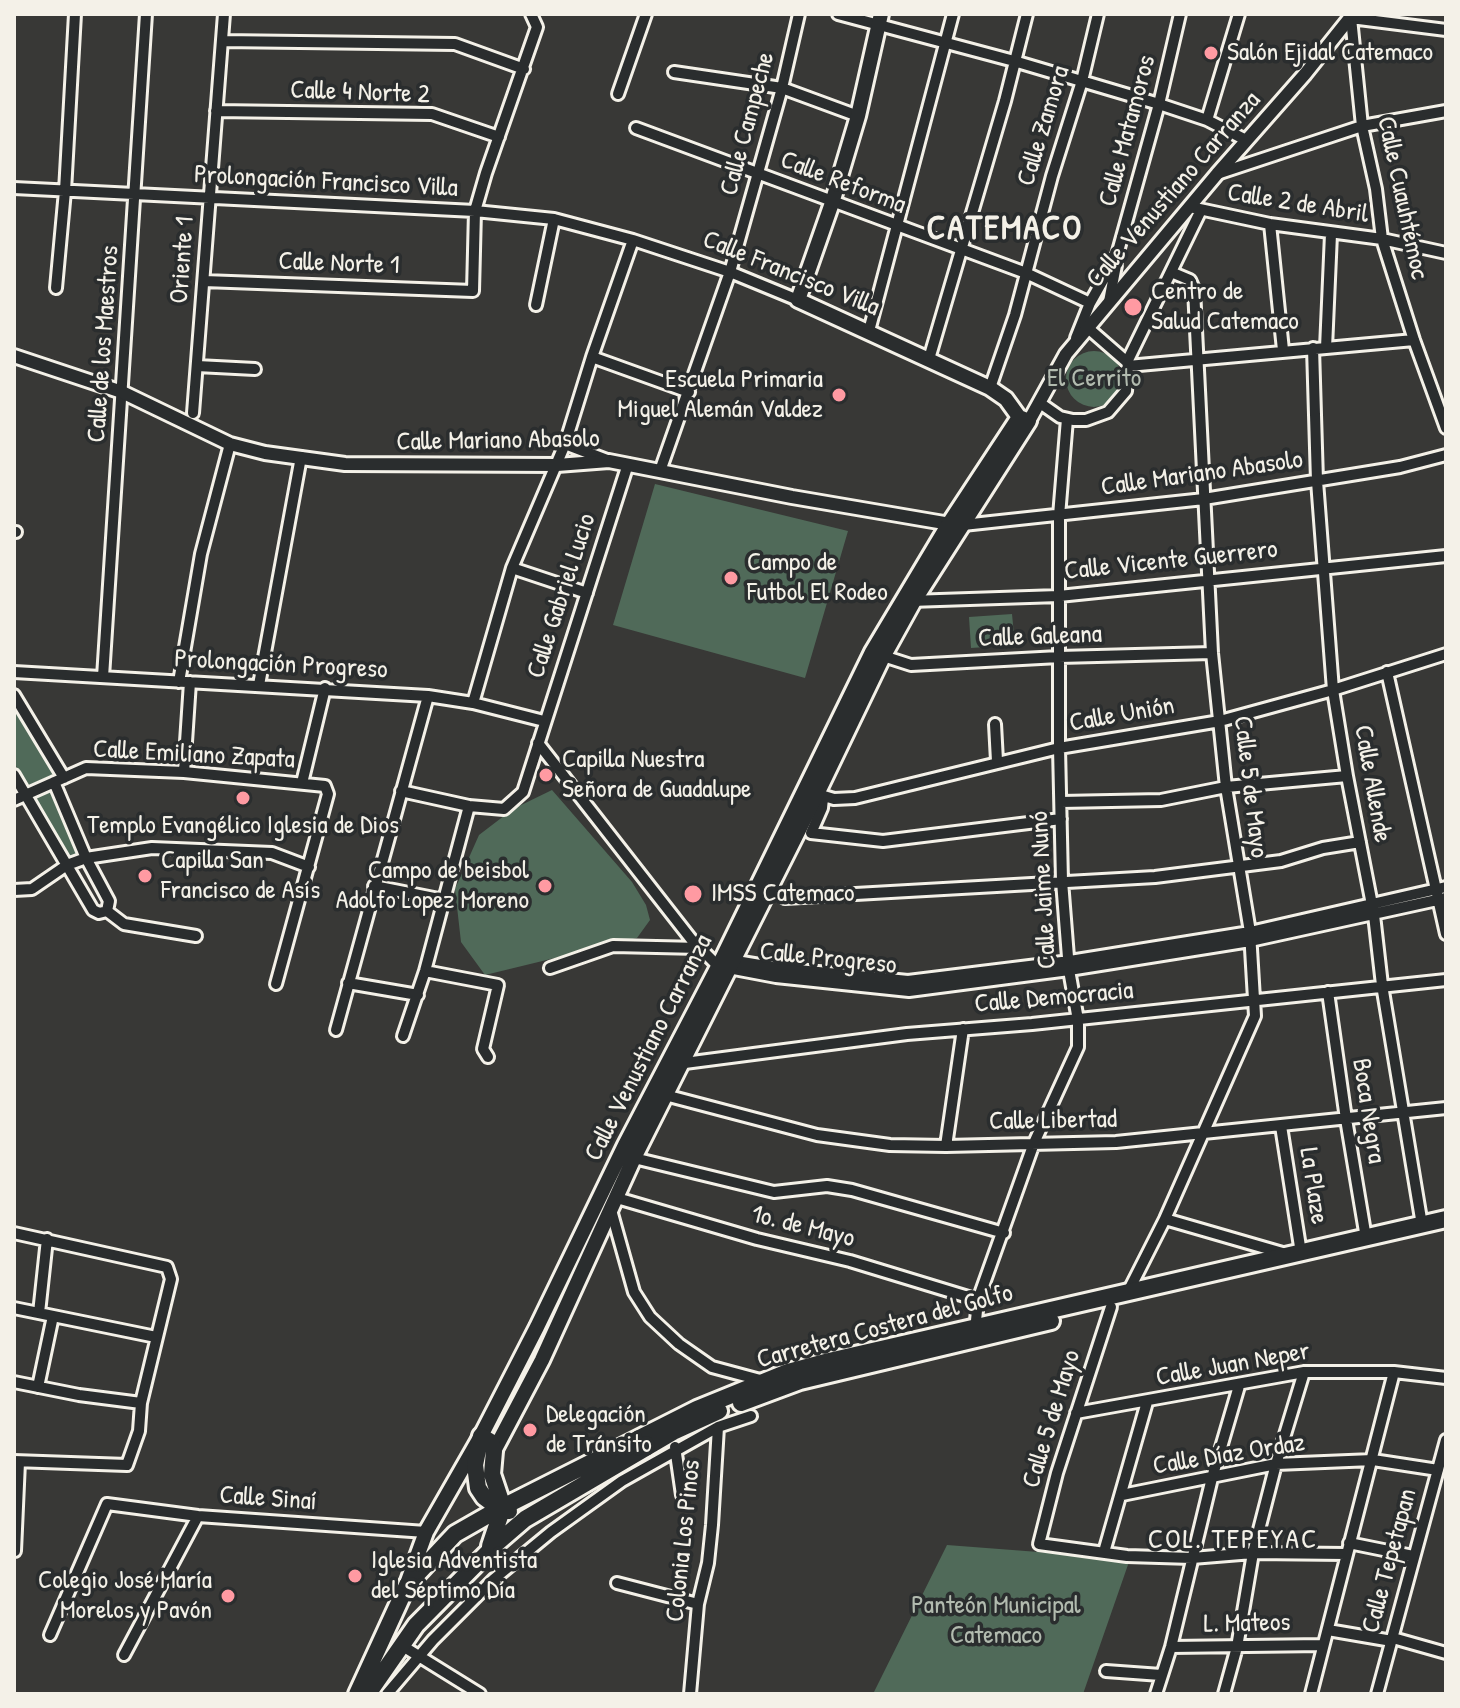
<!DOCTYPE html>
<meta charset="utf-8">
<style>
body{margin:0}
#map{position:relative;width:1460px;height:1708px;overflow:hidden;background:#383836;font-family:"Patrick Hand",sans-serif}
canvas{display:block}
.frame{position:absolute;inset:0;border:16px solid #f4f1e8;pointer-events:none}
</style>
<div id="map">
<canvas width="1460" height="1708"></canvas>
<div class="frame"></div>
</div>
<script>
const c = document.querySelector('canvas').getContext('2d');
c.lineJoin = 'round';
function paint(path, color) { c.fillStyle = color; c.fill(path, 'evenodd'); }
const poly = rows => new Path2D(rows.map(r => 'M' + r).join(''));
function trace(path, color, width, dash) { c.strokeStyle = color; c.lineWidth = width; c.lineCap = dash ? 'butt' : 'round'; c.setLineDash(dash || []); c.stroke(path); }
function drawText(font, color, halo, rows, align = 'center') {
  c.font = font + ' "Patrick Hand",sans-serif'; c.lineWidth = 7; c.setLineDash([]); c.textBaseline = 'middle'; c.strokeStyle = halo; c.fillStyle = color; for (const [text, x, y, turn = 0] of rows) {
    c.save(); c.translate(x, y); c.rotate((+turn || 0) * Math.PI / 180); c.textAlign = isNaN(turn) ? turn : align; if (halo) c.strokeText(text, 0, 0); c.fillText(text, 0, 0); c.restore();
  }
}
paint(poly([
 '1066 379a28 28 0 1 1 56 0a28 28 0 1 1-56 0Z',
 [655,484,848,531,805,678,613,625],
 [1012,614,1015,645,971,648,969,617],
 [14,704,55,774,26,786,14,762],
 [51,788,82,855,69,861,32,796],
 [552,790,632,882,646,905,650,920,637,938,485,975,461,942,455,889,479,835,513,809],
 [947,1545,1130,1559,1083,1694,873,1694]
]), '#506a59');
const minor = poly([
 [838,14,1014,61,1159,104,1207,120,1246,140],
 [1446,30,1351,18,1362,126,1376,189,1382,239,1414,340,1446,428],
 [222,41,455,44,524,69],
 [674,72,782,88,858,116],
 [618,94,646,14],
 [216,111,432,114,499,137],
 [1207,120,1239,14],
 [636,128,1026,273,1090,303],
 [1217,174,1362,126,1446,111],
 [14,188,475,211,554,219,633,240,730,272,798,300],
 [1190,207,1270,224,1382,239,1446,253],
 [1270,224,1283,350],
 [204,281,473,291,475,211,486,173,537,27,531,14],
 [56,288,65,191,75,14],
 [1109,302,1116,265],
 [536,305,554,219],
 [1088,328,1127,362,1128,366],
 [869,331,953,14],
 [1076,338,1090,303,1117,255,1159,104,1180,14],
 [1313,348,1317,481,1333,690,1347,776,1374,915,1382,985,1422,1225],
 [1326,348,1331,234],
 [592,357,689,392],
 [929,359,1005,101,1027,14],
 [1127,362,1201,210],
 [197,366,255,369],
 [1128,366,1414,340],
 [990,388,1015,315,1052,176,1082,81,1098,14],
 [1040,403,1060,417,1073,420,1086,420,1108,412,1126,391,1128,366],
 [193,413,224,14],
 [565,444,607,460],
 [660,471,730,272,782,88,799,14],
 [963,525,1204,499,1400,467,1446,455],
 [14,532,16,532],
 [512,568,587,593],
 [910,601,1059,596,1446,556],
 [877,654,911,665,1059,657,1212,653],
 [14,672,428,696,473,703,544,721],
 [1387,672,1446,934],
 [103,677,146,14],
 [179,682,201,554,230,444],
 [259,685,301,457],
 [14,695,64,778],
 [473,703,512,568,565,444,592,357,633,240],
 [995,724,997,761],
 [538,743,691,939,718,966,776,977,909,991,1069,970,1250,941,1446,898],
 [184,772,190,682],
 [14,775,93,910,99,913,107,911,124,924,196,936],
 [54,782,86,858,109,901,107,911],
 [302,783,325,688],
 [401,791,469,806,504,809,523,792,628,464],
 [814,793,834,799,855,798,1059,748,1220,721,1333,690,1446,654],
 [823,798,822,808,811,833,883,841,1061,819],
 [14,800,86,768,184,772,325,786,328,794,276,984],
 [1061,802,1161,800,1226,787,1347,776],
 [374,886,444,900],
 [770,888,785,898,1155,877,1281,861,1323,848,1360,842],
 [14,890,32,889,67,865,86,858,152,848,272,853,309,867],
 [730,960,778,968,908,981,1070,961,1250,932,1446,887],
 [550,968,613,946,700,948],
 [425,971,498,985,483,1049,488,1057],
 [348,983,418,995],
 [1328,992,1346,1119,1366,1238],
 [336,1030,428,696],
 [403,1036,425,971,469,806],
 [677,1064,907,1034,1032,1024,1446,980],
 [665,1095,817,1135,890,1145,946,1146,1116,1142,1446,1108],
 [1281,1126,1301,1253],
 [946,1146,963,1029],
 [634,1158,774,1192,827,1186,852,1190,1004,1233],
 [617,1198,757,1239,850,1261,978,1300],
 [611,1210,634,1292,650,1317,679,1344,712,1367,764,1381],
 [1165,1219,1286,1254],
 [14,1233,167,1267,171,1279,141,1403,139,1431,127,1465,14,1461],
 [1128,1292,1165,1219,1255,1016,1250,932,1226,787,1212,653,1194,289,1190,280,1171,272],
 [1111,1307,1057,1473,1039,1544,1127,1556,1192,1558,1253,1553,1346,1554],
 [14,1308,156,1337],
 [39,1313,47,1239],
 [975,1331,978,1300,1034,1143,1078,1047,1078,1020,1069,970,1062,881,1059,748,1059,516,1067,419],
 [14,1382,79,1395,141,1403],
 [38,1387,53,1316],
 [1076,1413,1304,1372,1394,1372,1446,1378],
 [675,1447,682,1495],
 [1122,1495,1276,1464,1373,1460,1438,1470],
 [1349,1543,1413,1556],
 [15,1551,19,1462],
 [1104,1552,1147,1402],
 [617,1583,698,1604],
 [1328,1630,1392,1641],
 [50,1635,107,1504,198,1516,426,1532],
 [1393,1638,1446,1653],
 [401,1645,480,1694],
 [1171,1647,1323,1645],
 [124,1655,198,1516],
 [1106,1671,1161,1675],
 [387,1694,433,1640,494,1579,551,1532,622,1481,718,1427],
 [690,1694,698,1604,708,1563,712,1525,718,1427,751,1416],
 [1156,1694,1171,1647,1212,1478,1239,1386],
 [1224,1694,1237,1647,1253,1553,1276,1464,1304,1372],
 [1311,1694,1394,1372],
 [1377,1694,1446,1440]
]);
const tertiary = poly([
 [14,356,122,392,230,444,265,453,345,464,557,465,609,461,792,497,956,525],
 [1029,421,1066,354,1217,174,1305,74,1353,14]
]);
const secondary = poly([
 [881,14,858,116,832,203,798,300,990,388,1006,399,1019,417],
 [494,1451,542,1360,634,1158,817,794,883,657,914,601,1029,421,1019,417],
 [407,1584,426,1532,481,1436,537,1327,625,1145,722,959,872,652,948,525,1019,417]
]);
const primary = poly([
 [741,1403,800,1381,1051,1321],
 [490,1546,503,1507,492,1474,494,1451,491,1442,481,1436,475,1465,478,1488,484,1497,492,1503,503,1507,509,1511],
 [357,1694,407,1585,455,1534,497,1510,697,1409,788,1372,829,1361,1446,1219],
 [368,1694,416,1625,496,1544,525,1519,673,1432,719,1411]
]);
trace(minor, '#f4f1e8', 16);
trace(tertiary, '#f4f1e8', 18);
trace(secondary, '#f4f1e8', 20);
trace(primary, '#f4f1e8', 22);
trace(minor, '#2a2d2e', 10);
trace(tertiary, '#2a2d2e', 12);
trace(secondary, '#2a2d2e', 14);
trace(primary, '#2a2d2e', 16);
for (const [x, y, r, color] of [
 [1211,53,8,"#ff9aa2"],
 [1133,307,10,"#ff9aa2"],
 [839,395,8,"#ff9aa2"],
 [731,578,8,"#ff9aa2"],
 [546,775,8,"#ff9aa2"],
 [243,798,8,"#ff9aa2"],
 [145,876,8,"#ff9aa2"],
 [545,886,8,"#ff9aa2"],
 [693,894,10,"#ff9aa2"],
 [530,1430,8,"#ff9aa2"],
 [355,1576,8,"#ff9aa2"],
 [228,1596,8,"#ff9aa2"]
]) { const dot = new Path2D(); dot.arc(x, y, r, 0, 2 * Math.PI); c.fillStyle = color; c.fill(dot); trace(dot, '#2a2d2e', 3); }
drawText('26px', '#f4f1e8', '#2a2d2e', [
 ["Salón Ejidal Catemaco",1227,53],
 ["Centro de",1151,292],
 ["Salud Catemaco",1151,322],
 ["Escuela Primaria",823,380,"right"],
 ["Miguel Alemán Valdez",823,410,"right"],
 ["Campo de",747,563],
 ["Futbol El Rodeo",747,593],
 ["Capilla Nuestra",562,760],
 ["Señora de Guadalupe",562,790],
 ["Templo Evangélico Iglesia de Dios",243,826,"center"],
 ["Capilla San",161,861],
 ["Francisco de Asís",161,891],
 ["Campo de beisbol",529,871,"right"],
 ["Adolfo Lopez Moreno",529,901,"right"],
 ["IMSS Catemaco",711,894],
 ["Delegación",546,1415],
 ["de Tránsito",546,1445],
 ["Iglesia Adventista",371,1561],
 ["del Séptimo Día",371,1591],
 ["Colegio José María",212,1581,"right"],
 ["Morelos y Pavón",212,1611,"right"]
], 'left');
drawText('26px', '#f4f1e8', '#2a2d2e', [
 ["Calle 4 Norte 2",360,93,2],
 ["Calle Campeche",748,124,-75],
 ["Calle Zamora",1044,126,-73],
 ["Calle Matamoros",1128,131,-75],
 ["Prolongación Francisco Villa",326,182,3],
 ["Calle Reforma",843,183,21],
 ["Calle Venustiano Carranza",1174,190,-49],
 ["Calle Cuauhtémoc",1402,198,78],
 ["Calle 2 de Abril",1298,204,9],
 ["Oriente 1",183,260,-86],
 ["Calle Norte 1",339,264,2],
 ["Calle Francisco Villa",791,274,22],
 ["Calle de los Maestros",104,344,-86],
 ["Calle Mariano Abasolo",498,441,-1],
 ["Calle Mariano Abasolo",1202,474,-8],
 ["Calle Vicente Guerrero",1171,561,-6],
 ["Calle Gabriel Lucio",562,596,-72],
 ["Calle Galeana",1040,637,-2],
 ["Prolongación Progreso",281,665,3],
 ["Calle Unión",1122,715,-10],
 ["Calle Emiliano Zapata",194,755,3],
 ["Calle Allende",1372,784,80],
 ["Calle 5 de Mayo",1250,787,83],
 ["Calle Jaime Nunó",1044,890,-93],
 ["Calle Progreso",828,959,6],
 ["Calle Democracia",1054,998,-5],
 ["Calle Venustiano Carranza",649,1048,-63],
 ["Boca Negra",1368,1111,81],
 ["Calle Libertad",1053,1121,-1],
 ["La Plaze",1313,1186,81],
 ["1o. de Mayo",803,1227,14],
 ["Carretera Costera del Golfo",885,1327,-15],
 ["Calle Juan Neper",1233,1365,-10],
 ["Calle 5 de Mayo",1052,1419,-73],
 ["Calle Díaz Ordaz",1229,1455,-9],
 ["Calle Sinaí",268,1499,4],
 ["Colonia Los Pinos",684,1541,-84],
 ["Calle Tepetapan",1390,1561,-75],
 ["L. Mateos",1247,1624,-1]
]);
drawText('26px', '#b2bbaf', '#2a2d2e', [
 ["El Cerrito",1094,379],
 ["Panteón Municipal",996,1606],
 ["Catemaco",996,1636]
]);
c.letterSpacing = '2px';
drawText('28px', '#f4f1e8', '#2a2d2e', [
 ["COL. TEPEYAC",1233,1541]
]);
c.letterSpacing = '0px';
c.letterSpacing = '2px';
drawText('bold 34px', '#f4f1e8', '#2a2d2e', [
 ["CATEMACO",1005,230]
]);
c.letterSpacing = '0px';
</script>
